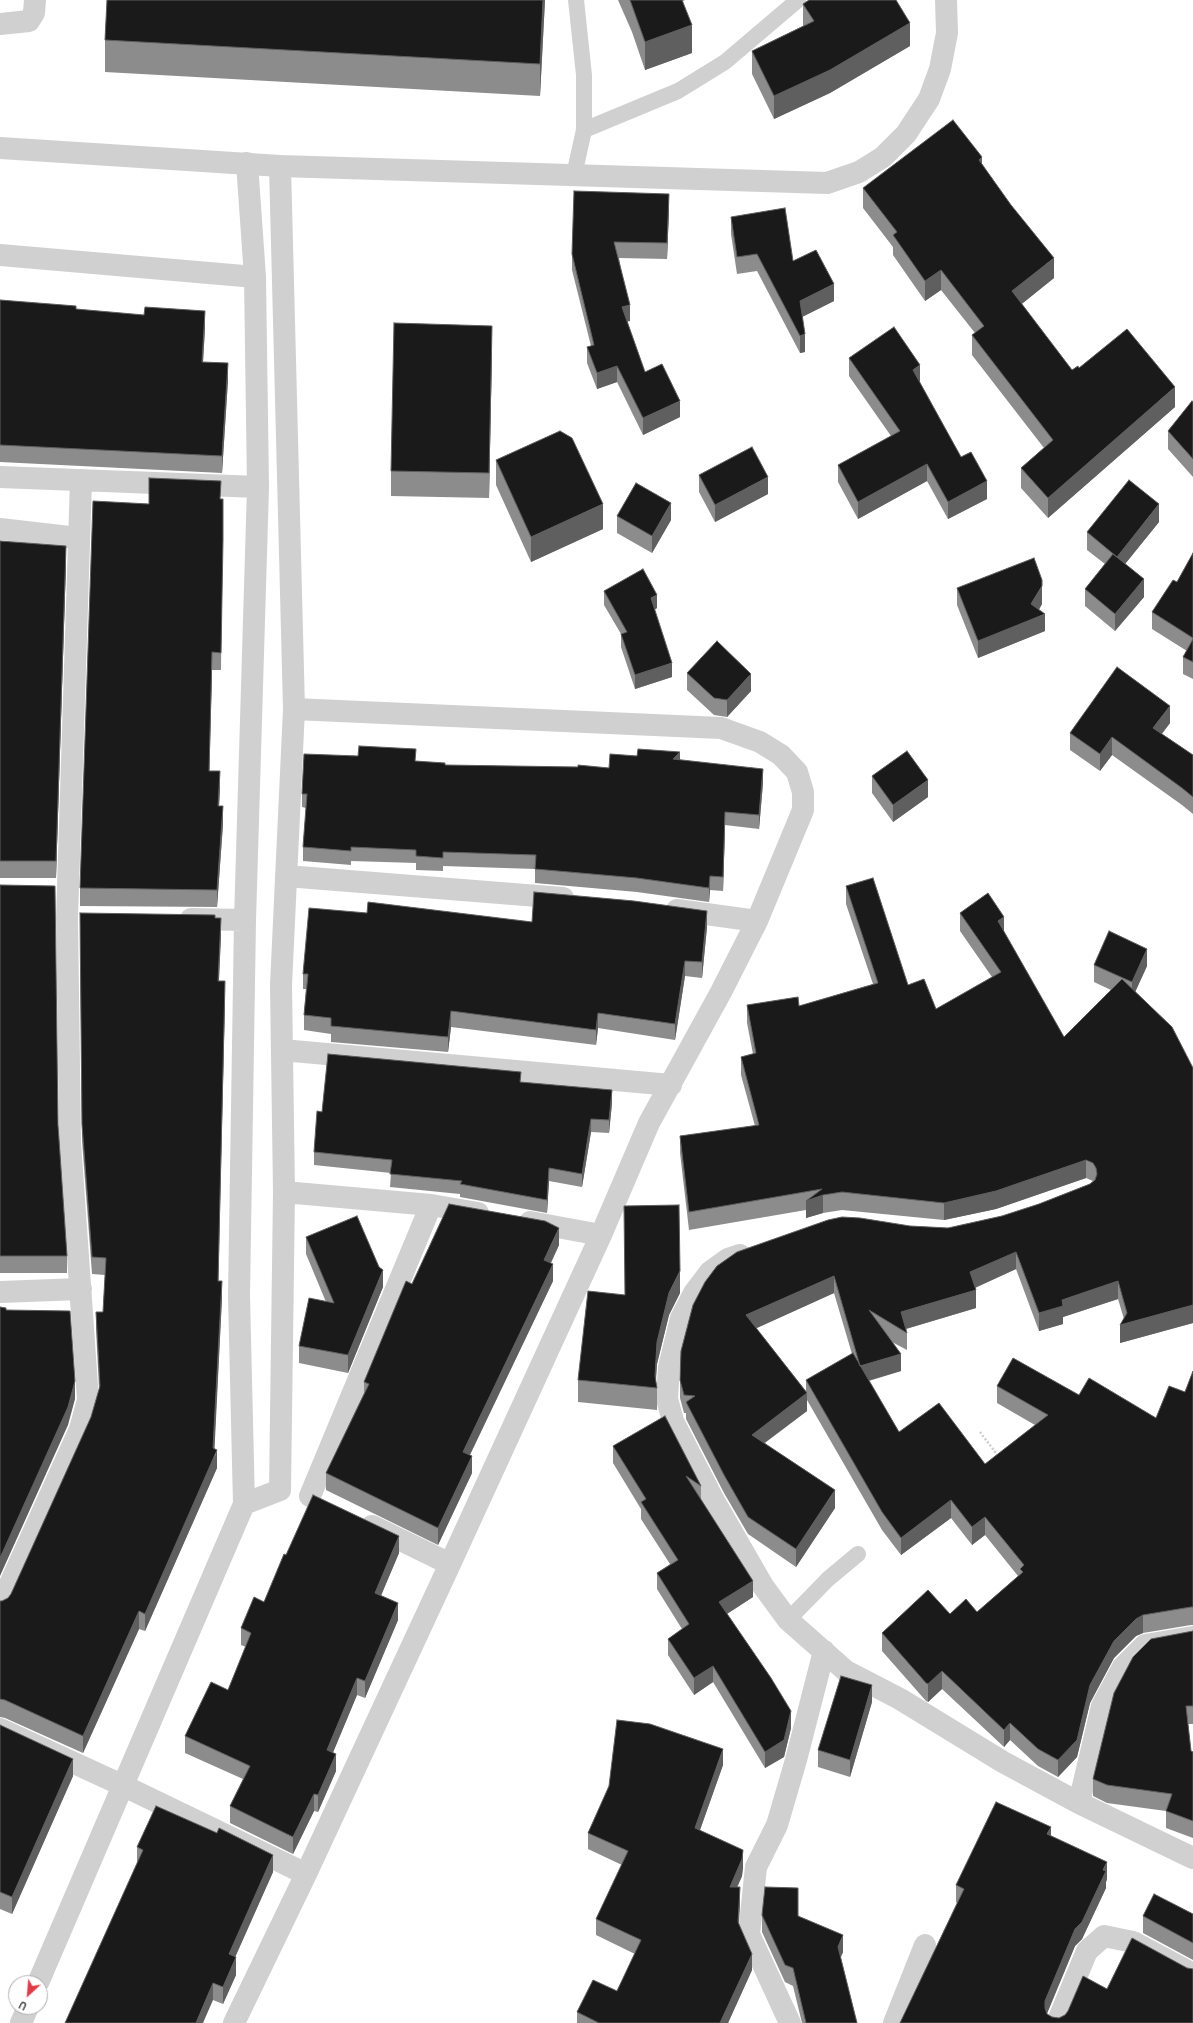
<!DOCTYPE html>
<style>
body{margin:0}
#map{position:relative;width:1193px;height:2023px;overflow:hidden;background:#fff;font-family:Karla,sans-serif}
canvas{display:block}
.north{position:absolute;left:8px;top:1975px;width:40px;height:40px;box-sizing:border-box;background:#fff;border:1px solid #adadad;border-radius:50%;rotate:206deg;font-size:11px;font-weight:700;line-height:16px;text-align:center;color:#333}
.north::after{content:'';display:block;margin:auto;width:14px;height:18px;background:#e63946;clip-path:polygon(50% 0,100% 100%,50% 72%,0 100%)}
</style>
<div id="map">
<canvas width="1193" height="2023"></canvas>
<div class="north">U</div>
</div>
<script>
const c = document.querySelector('canvas').getContext('2d');
c.lineJoin = 'round';
const poly = rows => new Path2D(rows.map(r => 'M' + r).join(''));
function trace(path, color, width, dash) { c.strokeStyle = color; c.lineWidth = width; c.lineCap = dash ? 'butt' : 'round'; c.setLineDash(dash || []); c.stroke(path); }
function paint(path, color) { c.fillStyle = color; c.fill(path, 'evenodd'); }
trace(poly([
 [980,1432,999,1457]
]), '#cdcdcd', 2.5, [2, 2]);
trace(poly([
 [584,130,678,91,725,62,798,0],
 [574,175,584,130,584,75,576,0],
 [788,1620,828,1579,858,1554]
]), '#d0d0d0', 16);
trace(poly([
 [0,24,29,21,34,13,35,0],
 [0,255,255,277],
 [0,477,258,487],
 [0,529,78,538],
 [286,876,563,898],
 [677,910,757,921],
 [191,919,245,920],
 [282,1050,671,1085],
 [284,1192,431,1205,478,1213],
 [530,1222,601,1235],
 [740,1255,728,1259,710,1272,694,1293,681,1318,669,1367,667,1399,673,1421,713,1499,763,1586,788,1620,846,1671,900,1699,1003,1762,1079,1803,1193,1858],
 [0,1292,81,1289],
 [310,1496,431,1205],
 [244,1504,280,1490,284,1192,281,985,294,709,280,166],
 [372,1526,450,1564],
 [0,1606,80,1429,88,1400,70,1142,67,918,81,480],
 [0,1729,124,1786,306,1874],
 [1079,1803,1102,1706,1123,1667,1145,1645,1193,1637],
 [38,1983,244,1504,239,1296,245,920,258,487,255,277,247,163],
 [21,2023,28,2007],
 [234,2023,306,1874,450,1564,601,1235,649,1123,721,992,757,921,803,810,803,792,797,772,781,755,760,742,721,728,294,709],
 [790,2023,749,1934,756,1867,777,1825,796,1760,824,1651],
 [894,2023,925,1945],
 [1057,2023,1087,1951,1104,1936,1133,1942,1193,1974]
]), '#d0d0d0', 22);
trace(poly([
 [0,148,280,166,827,183,859,172,883,157,906,134,929,99,940,69,947,33,946,0]
]), '#d0d0d0', 22);
paint(poly([
 [107,0,545,0,540,96,105,72,105,40],
 [618,0,685,0,683,1,692,53,645,70,632,32],
 [803,4,910,46,830,93,774,119,752,74,752,51,803,26],
 [982,164,1054,278,1021,304,1072,370,1079,368,1175,407,1048,518,1021,488,1021,468,1044,448,972,355,972,335,975,333,941,290,925,301,893,255,893,247,863,208,863,188],
 [669,210,667,259,619,258,630,321,627,321,645,372,680,417,643,435,617,382,597,389,587,363,587,347,591,346,572,270,572,254],
 [731,217,793,261,834,301,802,317,805,352,800,353,757,271,737,274,731,234],
 [0,300,76,309,205,328,203,362,228,380,222,473,0,462],
 [492,351,489,498,391,496,391,471],
 [849,358,920,382,919,383,961,457,987,499,948,519,927,481,858,519,838,482,838,465,891,436,849,376],
 [1193,402,1193,477,1168,449,1168,431],
 [496,460,603,529,531,562,496,485],
 [699,475,768,494,715,522,699,492],
 [223,499,221,670,212,670,209,771,220,789,219,806,223,824,217,907,80,906,80,888,149,504],
 [617,516,671,520,652,553,617,533],
 [1159,522,1125,564,1144,597,1115,631,1085,606,1085,589,1105,564,1087,550,1087,532],
 [0,541,66,563,56,878,0,878],
 [1193,553,1193,679,1183,674,1183,657,1187,651,1152,629,1152,612,1177,582],
 [957,588,1042,604,1039,610,1045,631,978,658,957,605],
 [604,591,657,608,654,610,672,677,635,689,621,647,621,634,604,605],
 [687,673,751,691,727,717,714,715,687,690],
 [1170,723,1162,734,1193,755,1193,814,1182,805,1112,755,1100,771,1070,750,1070,733],
 [358,756,416,761,445,765,609,768,680,760,763,783,759,829,725,825,723,891,710,890,709,902,637,892,535,883,535,869,443,866,443,871,416,870,416,863,351,861,351,865,303,861,303,847,306,808,302,807,302,794],
 [872,776,928,797,893,822,872,793],
 [0,885,58,1125,67,1256,67,1273,0,1273],
 [846,886,908,985,936,1009,992,977,960,931,960,913,1004,933,1064,1037,1111,990,1094,982,1094,965,1147,966,1135,992,1193,1068,1193,1323,1120,1343,1124,1319,1118,1299,1063,1317,1063,1324,1039,1331,1016,1269,975,1288,976,1308,906,1329,907,1333,907,1350,892,1342,901,1371,869,1381,899,1432,985,1464,1035,1425,997,1403,997,1386,1079,1395,1156,1418,1185,1392,1193,1371,1193,1625,1191,1625,1143,1633,1136,1636,1114,1658,1090,1703,1077,1757,1058,1777,1038,1766,1010,1740,1004,1747,942,1689,928,1702,926,1701,882,1651,882,1633,950,1614,977,1612,1018,1576,985,1535,972,1545,951,1518,901,1555,882,1530,807,1400,807,1411,765,1443,835,1508,796,1567,748,1534,724,1493,686,1419,686,1413,684,1413,680,1398,680,1380,681,1351,910,1226,948,1228,1002,1216,1039,1204,1090,1184,1093,1181,1086,1178,996,1209,944,1220,842,1210,823,1213,806,1218,806,1210,689,1230,680,1153,680,1136,755,1126,741,1075,741,1057,753,1054,747,1023,747,1005,799,1006,873,984,846,904],
 [834,1293,852,1354,806,1380,806,1391,756,1328],
 [367,913,532,922,707,927,702,978,685,976,675,1040,598,1028,596,1045,451,1027,448,1052,331,1042,331,1034,304,1030,304,1015,306,989,303,989,303,974],
 [215,918,221,935,219,981,225,998,218,1281,222,1298,214,1449,217,1468,145,1631,139,1629,83,1753,5,1718,0,1717,0,1601,2,1601,8,1598,11,1594,91,1417,99,1389,96,1329,96,1312,103,1312,105,1275,92,1274,82,1141,80,931],
 [521,1082,612,1103,609,1133,591,1132,582,1187,549,1181,547,1213,460,1197,460,1194,390,1187,391,1173,314,1165,314,1152,322,1112],
 [306,1237,383,1287,348,1373,299,1363,299,1346,326,1302,306,1254],
 [559,1245,551,1263,553,1281,470,1455,472,1473,438,1545,326,1490,326,1473,364,1393,364,1382,412,1284],
 [680,1293,669,1315,657,1364,656,1382,657,1388,657,1410,578,1402,578,1380,625,1295],
 [665,1416,701,1486,701,1500,753,1597,727,1614,791,1728,784,1757,765,1768,713,1682,694,1695,668,1655,668,1639,682,1629,657,1589,657,1573,670,1564,641,1519,641,1509,613,1463,613,1446],
 [399,1553,381,1595,398,1620,365,1698,357,1695,333,1752,336,1771,318,1812,314,1811,293,1854,230,1823,230,1806,243,1779,185,1753,185,1736,228,1690,246,1647,241,1645,241,1628,264,1602,286,1555],
 [1193,1631,1193,1724,1188,1724,1191,1751,1193,1752,1193,1838,1166,1828,1166,1811,1107,1803,1093,1796,1093,1779],
 [872,1702,850,1777,818,1767,818,1750],
 [0,1725,73,1776,12,1914,0,1909],
 [723,1765,700,1830,743,1867,742,1876,737,1887,740,1904,738,1924,752,1970,728,2023,577,2023,577,2012,617,1991,635,1954,596,1935,596,1919,622,1865,588,1849,588,1833],
 [1051,1836,1107,1879,1106,1882,1106,1888,1082,1939,1075,1946,1047,2014,1052,2017,1059,2018,1065,2015,1107,1989,1187,1968,1193,2023,900,2023,957,1903,956,1902,956,1885],
 [137,1847,273,1872,235,1957,236,1975,223,2004,213,2000,137,1863],
 [1193,1914,1193,1960,1143,1933,1143,1916],
 [762,1915,798,1916,843,1952,840,1958,857,2023,802,2023,793,1986,785,1982,762,1932]
]), '#8c8c8c');
paint(poly([
 [543,0,545,0,540,96,540,64],
 [910,23,910,46,830,93,774,119,774,96],
 [692,25,692,53,645,70,645,42],
 [982,157,982,177,979,160],
 [669,194,669,210,667,259,667,243],
 [1054,258,1054,278,1012,312,1012,291],
 [941,270,941,290,925,301,925,281],
 [834,284,834,301,800,318,800,301],
 [630,305,630,321,622,323,622,307],
 [205,311,205,328,202,379,202,362],
 [492,326,492,351,489,498,489,473],
 [805,334,805,352,800,353,800,336],
 [228,363,228,380,222,473,222,456],
 [920,365,920,382,913,388,913,370],
 [617,366,617,382,597,389,597,373],
 [1175,387,1175,407,1048,518,1048,498],
 [680,401,680,417,643,435,643,418],
 [927,464,927,481,858,519,858,502],
 [768,477,768,494,715,522,715,505],
 [987,481,987,499,948,519,948,502],
 [671,503,671,520,652,553,652,536],
 [603,504,603,529,531,562,531,537],
 [1159,504,1159,522,1117,574,1117,557],
 [66,546,66,563,56,878,56,861],
 [1144,579,1144,597,1115,631,1115,614],
 [1042,586,1042,604,1033,619,1045,614,1045,631,978,658,978,641,1031,604],
 [657,595,657,608,651,612,651,598],
 [212,652,212,670,209,788,209,771],
 [672,663,672,677,635,689,635,675],
 [751,674,751,691,727,717,727,700],
 [1170,706,1170,723,1153,745,1153,728],
 [1112,737,1112,755,1100,771,1100,754],
 [680,752,680,766,673,759],
 [763,769,763,783,759,829,759,815],
 [220,771,220,789,218,823,218,806],
 [928,780,928,797,893,822,893,805],
 [223,806,223,824,217,907,217,890],
 [725,812,725,825,723,891,723,877],
 [710,876,710,890,709,902,709,888],
 [707,911,707,927,702,978,702,962],
 [1004,917,1004,935,998,921],
 [221,918,221,935,218,998,218,981],
 [1147,949,1147,966,1132,999,1132,982],
 [685,961,685,976,675,1040,675,1024],
 [225,981,225,998,218,1298,218,1281],
 [451,1011,451,1027,448,1052,448,1037],
 [598,1013,598,1028,596,1045,596,1030],
 [612,1090,612,1103,609,1133,609,1120],
 [591,1119,591,1132,582,1187,582,1174],
 [1086,1160,1086,1178,996,1209,944,1220,944,1203],
 [549,1168,549,1181,547,1213,547,1200],
 [823,1195,823,1213,806,1218,806,1201],
 [559,1228,559,1245,544,1277,544,1260],
 [1016,1252,1016,1269,970,1290,970,1272],
 [553,1264,553,1281,463,1469,463,1452],
 [383,1270,383,1287,348,1373,348,1355],
 [680,1271,680,1293,669,1315,657,1364,655,1388,655,1376,657,1342,669,1293],
 [834,1276,834,1293,746,1333,746,1315],
 [222,1281,222,1298,214,1459,217,1450,217,1468,145,1631,145,1614,213,1448],
 [1118,1281,1118,1299,1063,1317,1063,1324,1039,1331,1039,1313,1062,1300],
 [976,1290,976,1308,902,1330,901,1312],
 [1193,1305,1193,1323,1120,1343,1120,1325],
 [901,1354,901,1371,860,1383,860,1366],
 [75,1381,75,1399,68,1425,0,1576,0,1558],
 [807,1393,807,1411,752,1452,752,1435],
 [472,1456,472,1473,438,1545,438,1528],
 [835,1490,835,1508,796,1567,796,1549],
 [951,1500,951,1518,901,1555,901,1538],
 [985,1517,985,1535,972,1545,972,1527],
 [399,1536,399,1553,375,1610,375,1593],
 [753,1581,753,1597,719,1619,719,1602],
 [398,1603,398,1620,365,1698,365,1681],
 [139,1611,139,1629,83,1753,83,1736],
 [1143,1615,1143,1633,1136,1636,1114,1658,1090,1703,1077,1757,1058,1777,1058,1760,1090,1685,1114,1641,1136,1619],
 [713,1666,713,1682,694,1695,694,1678],
 [942,1671,942,1689,928,1702,928,1684],
 [357,1678,357,1695,327,1767,327,1750],
 [872,1685,872,1702,850,1777,850,1760],
 [791,1711,791,1728,784,1757,765,1768,765,1752],
 [1010,1723,1010,1740,1004,1747,1004,1730],
 [723,1749,723,1765,695,1844,695,1828],
 [336,1754,336,1771,318,1812,318,1795],
 [73,1759,73,1776,12,1914,12,1897],
 [314,1794,314,1811,293,1854,293,1837],
 [1051,1827,1051,1844,1047,1834],
 [743,1850,743,1867,742,1876,730,1904,730,1887],
 [273,1855,273,1872,229,1971,229,1954],
 [1107,1862,1107,1879,1106,1882,1106,1888,1082,1939,1075,1946,1045,2018,1045,2001,1075,1929],
 [740,1887,740,1904,738,1939,738,1922],
 [843,1935,843,1952,838,1964,838,1947],
 [752,1954,752,1970,728,2023,720,2023],
 [236,1957,236,1975,223,2004,223,1987],
 [213,1983,213,2000,203,2023,196,2023]
]), '#5f5f5f');
const building = poly([
 [107,0,543,0,540,64,105,40,107,0],
 [630,0,682,0,692,25,645,42,630,0],
 [809,0,896,0,910,23,830,70,774,96,752,51,814,21,803,4,809,0],
 [953,120,982,157,979,160,1011,205,1054,258,1012,291,1072,370,1078,366,1079,368,1127,329,1175,387,1048,498,1021,468,1053,440,972,335,984,326,941,270,925,281,893,235,897,232,863,188,953,120],
 [574,191,669,194,667,243,614,242,630,305,622,307,645,372,662,364,680,401,643,418,617,366,597,373,587,347,594,345,572,254,574,191],
 [785,208,793,261,816,250,834,284,800,301,805,334,800,336,757,254,737,257,731,217,785,208],
 [0,300,76,306,76,309,144,315,145,307,205,311,202,362,228,363,222,456,0,445,0,300],
 [394,323,492,326,489,473,391,471,394,323],
 [894,327,920,365,913,370,961,457,971,452,987,481,948,502,927,464,858,502,838,465,900,431,849,358,894,327],
 [1192,401,1193,402,1193,459,1168,431,1192,401],
 [560,431,572,438,603,504,531,537,496,460,560,431],
 [752,447,768,477,715,505,699,475,752,447],
 [149,478,221,481,220,499,223,499,223,540,221,653,212,652,209,771,220,771,218,806,223,806,217,890,80,888,93,501,149,504,149,478],
 [1129,480,1159,504,1117,557,1087,532,1129,480],
 [636,483,671,503,652,536,617,516,636,483],
 [0,541,66,546,56,861,0,861,0,541],
 [1193,553,1193,638,1152,612,1173,580,1177,582,1193,553],
 [1113,554,1144,579,1115,614,1085,589,1113,554],
 [1034,558,1042,580,1042,586,1031,604,1045,614,978,641,957,588,1034,558],
 [643,569,657,595,651,598,672,663,635,675,621,634,627,632,604,591,643,569],
 [1193,639,1193,662,1183,657,1193,639],
 [717,641,751,674,727,700,714,698,687,673,717,641],
 [1117,667,1170,706,1153,728,1193,755,1193,797,1182,788,1112,737,1100,754,1070,733,1117,667],
 [359,746,416,749,415,761,445,763,445,765,578,767,578,765,609,768,610,754,637,756,638,749,680,752,673,759,763,769,759,815,725,812,723,877,710,876,709,888,637,878,535,869,536,855,443,852,443,858,416,856,416,850,351,847,351,851,303,847,307,794,302,794,304,754,358,756,359,746],
 [907,751,928,780,893,805,872,776,907,751],
 [873,878,908,985,924,979,936,1009,1001,972,960,913,988,893,1004,917,998,921,1064,1037,1122,979,1172,1027,1193,1068,1193,1305,1120,1325,1127,1313,1118,1281,1062,1300,1063,1306,1039,1313,1016,1252,970,1272,976,1290,901,1312,907,1333,869,1310,901,1354,860,1366,834,1276,746,1315,807,1393,752,1435,835,1490,796,1549,748,1517,724,1475,686,1402,695,1396,684,1395,680,1380,681,1351,693,1305,705,1282,717,1266,737,1252,828,1220,842,1217,860,1218,910,1226,948,1228,1002,1216,1039,1204,1090,1184,1095,1180,1097,1174,1096,1168,1093,1163,1086,1160,996,1191,944,1203,842,1192,823,1195,806,1201,822,1189,689,1212,680,1136,759,1125,741,1057,756,1053,747,1005,798,997,799,1006,878,983,846,886,873,878],
 [0,885,55,886,58,1125,67,1256,0,1256,0,885],
 [534,892,634,901,707,911,702,962,685,961,675,1024,598,1013,596,1030,451,1011,448,1037,331,1026,331,1018,304,1015,308,974,303,974,309,908,367,913,368,902,532,922,534,892],
 [80,913,215,915,215,918,221,918,218,981,225,981,218,1281,222,1281,213,1448,217,1450,145,1614,139,1611,83,1736,5,1700,0,1699,0,1601,2,1601,8,1598,11,1594,91,1417,100,1386,96,1312,103,1312,106,1258,92,1257,82,1124,80,913],
 [1109,931,1147,949,1132,982,1094,965,1109,931],
 [328,1054,521,1072,520,1082,612,1090,609,1120,591,1119,582,1174,549,1168,547,1200,460,1184,462,1181,390,1174,392,1160,314,1152,317,1111,322,1112,328,1054],
 [449,1204,545,1221,559,1228,544,1260,553,1264,463,1452,472,1456,438,1528,326,1473,369,1384,364,1382,406,1281,412,1284,449,1204],
 [679,1205,680,1271,669,1293,657,1342,655,1376,657,1388,578,1380,588,1291,625,1295,624,1206,679,1205],
 [357,1216,379,1267,383,1270,348,1355,299,1346,309,1298,334,1303,306,1237,357,1216],
 [0,1307,6,1308,6,1310,70,1311,75,1381,68,1407,0,1558,0,1307],
 [853,1353,899,1432,939,1403,985,1464,1048,1415,997,1386,1013,1358,1079,1395,1089,1378,1156,1418,1169,1386,1185,1392,1193,1371,1193,1607,1191,1607,1143,1615,1136,1619,1114,1641,1090,1685,1077,1740,1058,1760,1038,1749,1010,1723,1004,1730,942,1671,928,1684,926,1683,882,1633,928,1590,950,1614,966,1599,977,1612,1023,1572,1020,1569,1024,1565,985,1517,972,1527,951,1500,901,1538,882,1512,806,1380,853,1353],
 [665,1416,701,1486,686,1476,753,1581,719,1602,771,1678,791,1711,784,1740,765,1752,713,1666,694,1678,668,1639,689,1624,657,1573,678,1560,641,1502,646,1499,613,1446,665,1416],
 [313,1495,399,1536,375,1593,398,1603,365,1681,357,1678,327,1750,336,1754,318,1795,314,1794,293,1837,230,1806,250,1766,185,1736,211,1682,228,1690,251,1633,241,1628,254,1597,264,1602,284,1554,286,1555,313,1495],
 [1193,1631,1193,1706,1186,1706,1191,1751,1193,1752,1193,1821,1166,1811,1172,1794,1107,1785,1093,1779,1114,1693,1133,1657,1151,1639,1193,1631],
 [841,1676,872,1685,850,1760,818,1750,841,1676],
 [617,1720,650,1724,723,1749,695,1828,743,1850,742,1859,730,1887,740,1887,738,1922,752,1954,720,2023,599,2023,577,2012,593,1980,617,1991,641,1940,596,1919,628,1851,588,1833,609,1786,617,1720],
 [0,1725,73,1759,12,1897,0,1892,0,1725],
 [996,1802,1051,1827,1047,1834,1107,1862,1103,1870,1106,1871,1082,1922,1075,1929,1045,2001,1045,2008,1047,2014,1052,2017,1059,2018,1065,2015,1068,2011,1083,1976,1107,1989,1132,1938,1187,1968,1193,1969,1193,2023,900,2023,964,1889,956,1885,996,1802],
 [156,1806,217,1833,219,1828,273,1855,229,1954,236,1957,223,1987,213,1983,196,2023,65,2023,143,1850,137,1847,156,1806],
 [765,1887,798,1888,798,1916,843,1935,838,1947,857,2023,806,2023,793,1968,785,1965,762,1915,765,1887],
 [1154,1894,1193,1914,1193,1943,1143,1916,1154,1894]
]);
paint(building, '#1a1a1a');
trace(building, '#5f5f5f', 1);
</script>
